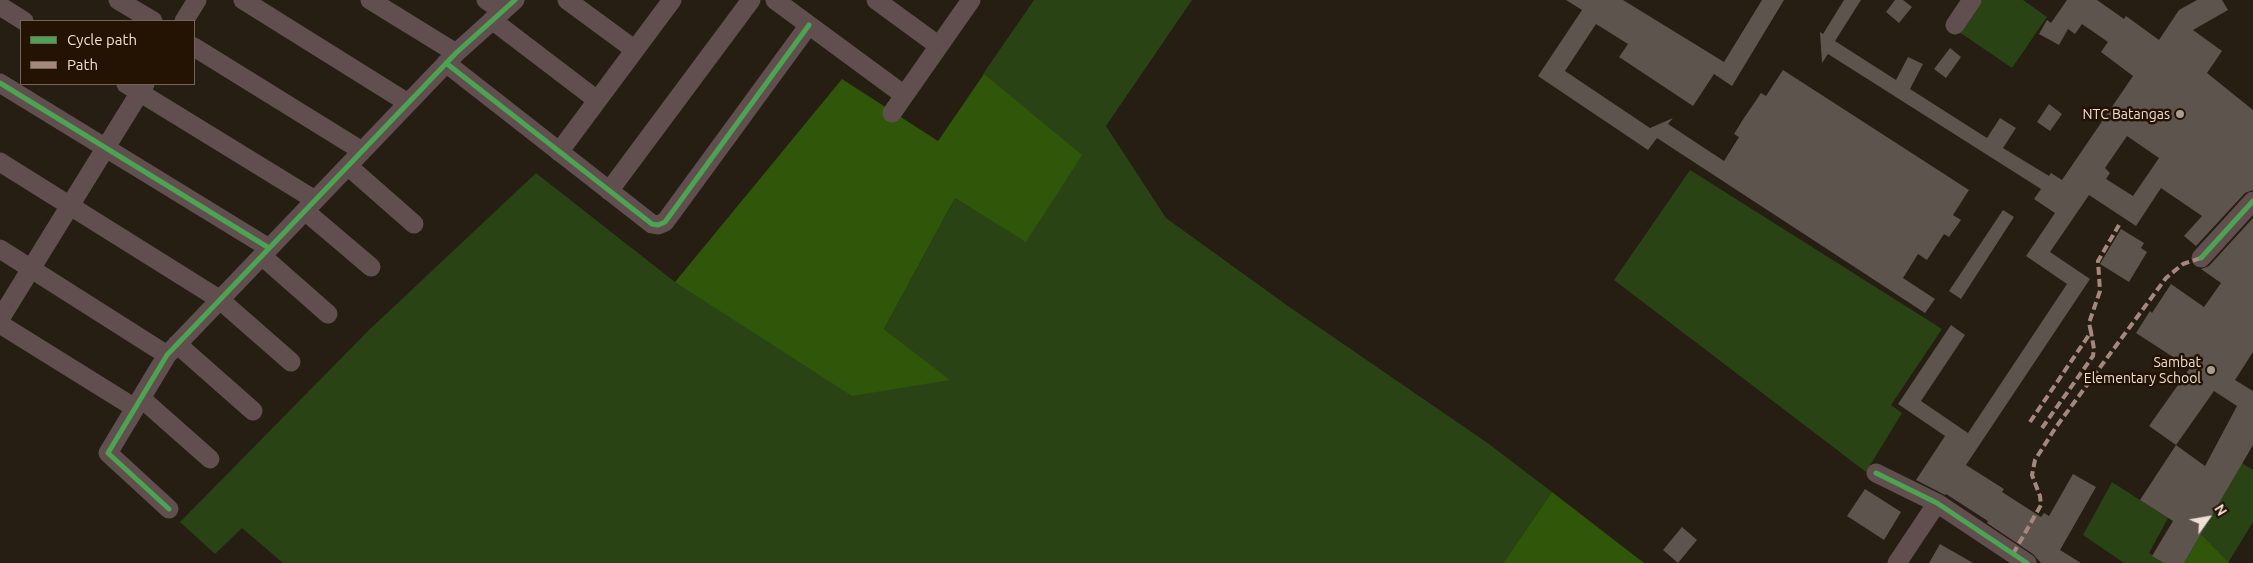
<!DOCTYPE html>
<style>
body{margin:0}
#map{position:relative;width:2253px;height:563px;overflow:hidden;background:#261d13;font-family:Ubuntu,sans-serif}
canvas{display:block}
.legend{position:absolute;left:20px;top:20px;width:175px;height:65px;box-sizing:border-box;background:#241303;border:1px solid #746557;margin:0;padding:6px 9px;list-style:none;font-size:15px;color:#ede0d6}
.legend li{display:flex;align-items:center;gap:10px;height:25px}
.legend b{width:25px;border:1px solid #746557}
.north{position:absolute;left:2183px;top:493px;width:50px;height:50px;-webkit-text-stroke:4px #241303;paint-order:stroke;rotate:58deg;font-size:14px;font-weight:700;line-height:20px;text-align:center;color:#ede0d6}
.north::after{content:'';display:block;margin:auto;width:18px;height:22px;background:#ede0d6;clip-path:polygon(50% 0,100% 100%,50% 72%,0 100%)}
</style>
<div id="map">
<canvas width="2253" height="563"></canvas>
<ul class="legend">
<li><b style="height:6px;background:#4ca352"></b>Cycle path</li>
<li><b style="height:6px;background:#a5887d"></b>Path</li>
</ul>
<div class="north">N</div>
</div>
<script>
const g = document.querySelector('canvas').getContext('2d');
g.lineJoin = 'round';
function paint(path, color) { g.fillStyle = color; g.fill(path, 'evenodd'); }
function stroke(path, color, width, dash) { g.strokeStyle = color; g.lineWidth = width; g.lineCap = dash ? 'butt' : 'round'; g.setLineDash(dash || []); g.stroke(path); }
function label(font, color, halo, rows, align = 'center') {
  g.font = font + ' Ubuntu,sans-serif'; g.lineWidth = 5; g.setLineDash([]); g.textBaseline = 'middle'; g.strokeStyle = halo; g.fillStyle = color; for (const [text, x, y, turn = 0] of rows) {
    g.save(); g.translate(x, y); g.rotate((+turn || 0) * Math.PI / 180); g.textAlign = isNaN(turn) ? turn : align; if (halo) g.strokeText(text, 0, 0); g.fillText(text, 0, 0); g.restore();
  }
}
paint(new Path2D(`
 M1034,0H1192L1106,126L1166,218L1288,306L1489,444L1552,492L1503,563H283L242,528L215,554L180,522L369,330L536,173L675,282L949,380L884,329L955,198L1026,241L983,74Z
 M1981,0H2023L2047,17L2012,68L1959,32Z
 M1690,170L1942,329L1891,405L1902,413L1866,472L1614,280Z
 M2242,463L2253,470V522L2228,563L2201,534Z
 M2112,482L2168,518L2149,553L2164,563H2124L2083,535Z`), '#294314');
paint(new Path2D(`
 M984,74L1082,155L1026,242L955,198L884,329L950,380L852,396L675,282L842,79L938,141Z
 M1552,492L1644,563H1503Z
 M2201,534L2229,563H2184Z`), '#2f5609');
paint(new Path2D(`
 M1566,0H1623L1724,62L1762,0H1784L1732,86L1714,74L1693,106L1619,57L1628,44L1596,24L1565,71L1650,128L1673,118L1668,124L1724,161L1739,137L1734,134L1742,121L1761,93L1766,96L1783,70L1969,190L1953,215L1961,220L1949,237L1944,234L1927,260L1918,254L1903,278L1935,299L1925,313L1657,138L1648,150L1538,76L1582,10Z
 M1844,0H1861L1835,41L1896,80L1908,57L1923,64L1910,89L1987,138L2000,118L2016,128L2003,148L2049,176L2051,173L2062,180L2133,76L2101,52L2108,42L2082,24L2075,34L2068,29L2059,45L2039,34L2047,20L2051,23L2067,0H2097L2124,19L2126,16L2159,40L2179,10L2197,0H2222L2228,10L2193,30L2222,51L2207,73L2253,110V190L2245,193L2196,246L2184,236L2202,216L2161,188L2136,226L2089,195L2050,252L2090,279L1966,465L2004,489L2002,492L2041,517L2044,513L2049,516L2073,474L2096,487L2060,550L2081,563H2041L2033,554L1987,523L1988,521L1946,494L1945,495L1916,480L1945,436L1898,404L1951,325L1965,335L1921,401L1968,433L2067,284L2026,256L2055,213L2034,199L2041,189L1828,54L1822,63L1820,32L1823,34ZM2127,136L2159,158L2133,196L2106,179L2110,173L2105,168Z
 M1895,0H1903L1912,7L1899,23L1886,12Z
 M1950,48L1961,57L1946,78L1934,69Z
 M2049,104L2062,114L2050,131L2037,122Z
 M2003,210L2014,217L1961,299L1949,291Z
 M2253,218V352L2235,380L2253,391V445L2184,563H2164L2152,556L2173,521L2140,500L2176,445L2205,466L2237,406L2214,391L2176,445L2149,426L2190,368L2136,333L2150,311L2152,313L2171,284L2204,307L2221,283L2201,269L2209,266Z
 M2121,229L2144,243L2141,248L2147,252L2129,282L2100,264Z
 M1865,489L1901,512L1884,540L1847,516Z
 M1682,527L1697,540L1678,563L1663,550Z
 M1940,544L1973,563H1929Z`), '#5e544e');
stroke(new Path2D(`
 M118,0L153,21
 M243,0L408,103
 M370,0L456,53
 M486,0L503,11
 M567,0L635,50
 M775,0L904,95
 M876,0L939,46
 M0,6L24,21
 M492,20L597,100
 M184,21L197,0
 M1955,25L1972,0
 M194,47L362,151
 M446,63L652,224L658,225L665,222L809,25
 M0,83L269,248
 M126,84L315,200
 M892,113L971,0
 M559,152L672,0
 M0,162L219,299L291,362
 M348,166L414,224
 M609,191L751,0
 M305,211L371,267
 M0,249L167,355
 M262,256L328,314
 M2201,258L2253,201
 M0,319L145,84
 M0,324L135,408
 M177,344L253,411
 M141,398L210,459
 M1876,473L1937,503L2027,563
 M169,509L108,453L167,355L456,53L515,0
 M1897,563L1937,503`), '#614f50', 19);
stroke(new Path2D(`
 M2030,422L2091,332L2089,323L2100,291L2098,261L2119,225
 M2042,428L2093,356L2094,349L2091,332
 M2013,554L2041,505L2040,496L2032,475L2035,460L2056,427L2166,278L2183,264L2201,258`), '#a5887d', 4, [8, 4]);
stroke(new Path2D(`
 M446,63L652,224L658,225L665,222L809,25
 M0,83L269,248
 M2201,258L2253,201
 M1876,473L1937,503L2027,563
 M169,509L108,453L167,355L456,53L515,0`), '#4ca352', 5);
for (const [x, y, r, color] of [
 [2180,114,5,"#a79c92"],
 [2211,370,5,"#a79c92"]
]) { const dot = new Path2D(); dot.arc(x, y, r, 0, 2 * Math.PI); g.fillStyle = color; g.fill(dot); stroke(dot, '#241303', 2); }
label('14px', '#ede0d6', '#241303', [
 ["NTC Batangas",2170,114],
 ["Sambat",2201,362],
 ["Elementary School",2201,378]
], 'right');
</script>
